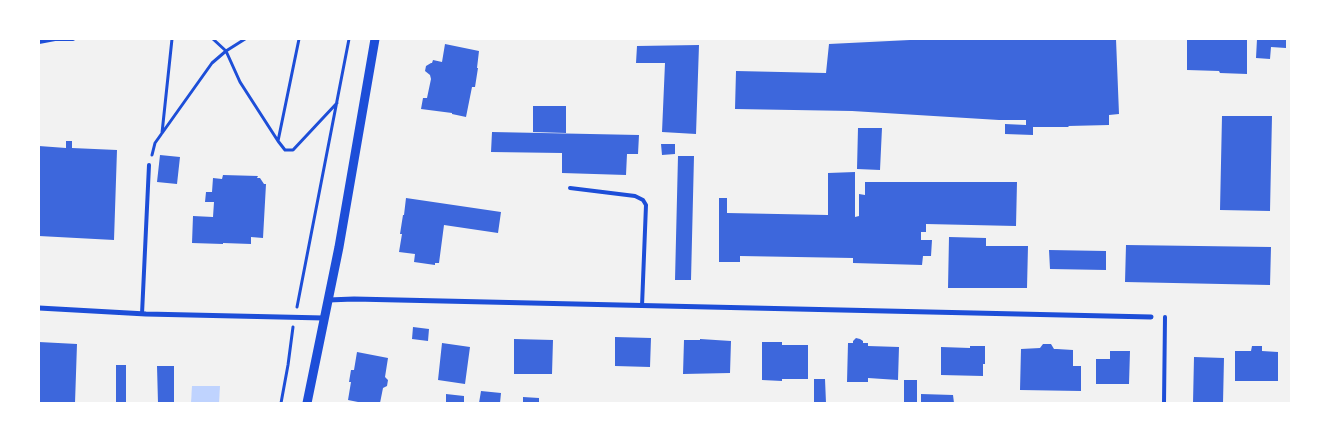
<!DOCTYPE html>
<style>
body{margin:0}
#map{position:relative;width:1330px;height:442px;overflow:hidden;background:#f2f2f2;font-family:"Playfair Display",serif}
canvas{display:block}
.frame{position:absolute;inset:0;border:40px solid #fff;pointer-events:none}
</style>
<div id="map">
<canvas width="1330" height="442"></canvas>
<div class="frame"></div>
</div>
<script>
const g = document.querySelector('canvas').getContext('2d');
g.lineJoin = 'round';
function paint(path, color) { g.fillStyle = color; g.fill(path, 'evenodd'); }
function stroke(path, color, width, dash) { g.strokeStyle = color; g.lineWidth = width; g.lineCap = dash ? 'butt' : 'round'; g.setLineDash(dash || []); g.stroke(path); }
paint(new Path2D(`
 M192,386H220L219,403H191Z`), '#bfd3fe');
paint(new Path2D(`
 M930,39H1116L1119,114L1109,115V125L1068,126L1069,127H1033V135L1005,134V124L1026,125V120H999L852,111L735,109L736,71L826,73L829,44Z
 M1187,39L1220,40V39H1247V74L1220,73L1219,71L1187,70Z
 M1257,39H1286V48L1271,47L1270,59L1256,58Z
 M445,44L479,51L477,68H478L475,87H472L466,117L452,114V113L421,109L423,98H427L431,79L430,75L425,71L426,66L431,63H432L433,60L442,62Z
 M699,45L696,134L662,132L665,63H636L637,46Z
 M533,106H566V133L533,132Z
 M1222,116H1272L1270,211L1220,210Z
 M858,128H882L880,170L857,169Z
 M492,132L639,135L638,154H627L626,175L562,173V153L491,152Z
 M66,141H72V148L117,150L114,240L39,236V146L66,148Z
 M661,144H675V154L662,155Z
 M160,155L180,157L177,184L157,182Z
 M678,156H694L691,280H675Z
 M855,172V217L859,216V194L865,195V182H1017L1016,226L926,224V232H921V240H932L931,256H923L922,265L853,263V258L740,256V262H719V198H727V213L828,215V173Z
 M223,175L258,176L257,178H260L264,184H266L263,238L251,237V244L223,243V244L192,243L193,216L213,217L214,202H205L206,192H212L213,178L222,179Z
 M406,198L501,212L498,233L444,225L439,263H435V265L414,262L415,254L399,252L402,234H400L403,215H404Z
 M949,237L986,238V246H1028L1027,288H948Z
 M1126,245L1271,247L1270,285L1125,282Z
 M1049,250L1106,251V270L1050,269Z
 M413,327L429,329L428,341L412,339Z
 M615,337L651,338L650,367L615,366Z
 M856,338L860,339L863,341V343H868V346L899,347L898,380L868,378V382H847L848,343H853V341Z
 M514,339L553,340L552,374H514Z
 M700,339L731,341L730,373L683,374L684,340H700Z
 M39,342L77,344L75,403H39Z
 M762,342H782V345H808V379H782V381L762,380Z
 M442,343L470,347L465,384L438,380Z
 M1043,344H1051L1054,349H1057L1073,350V366H1081V391L1020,390L1021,349L1040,348Z
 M970,346H985V364H983V376L941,375V347L970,348Z
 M1252,346H1262V351L1278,352V381H1235V351H1251Z
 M1110,351H1130L1129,384H1096V359H1110Z
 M357,352L388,358L385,377L388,380L387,386L383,388L380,403H363L348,400L351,382H349L351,370H354Z
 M1194,357L1224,358L1223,403H1193Z
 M116,365H126V403H116Z
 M157,366H174V403H158Z
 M814,379H825L826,403H814Z
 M904,380H917V403H904Z
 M481,391L501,393L500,403H479Z
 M446,394L464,396V403H446Z
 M921,394L953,395L954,403H921Z
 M523,397L539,398V403H523Z`), '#3d67dc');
stroke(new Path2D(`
 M213,39L226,51L240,82L278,141L299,39
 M162,133L172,39
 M278,141L285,150H293L337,103
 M152,155L155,143L212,63L226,51L245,39
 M297,307L349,39
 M281,403L288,365L293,327`), '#1d4ed8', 3);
stroke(new Path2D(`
 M39,42L55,39H73
 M570,188L635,196L643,200L646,205L642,306
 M142,314L149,165
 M1164,403L1165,317`), '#1d4ed8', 4);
stroke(new Path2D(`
 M328,300L354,299L1151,317
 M39,308L146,314L324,318`), '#1d4ed8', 5);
stroke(new Path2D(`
 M307,403L339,247L375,39`), '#1d4ed8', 9);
</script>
